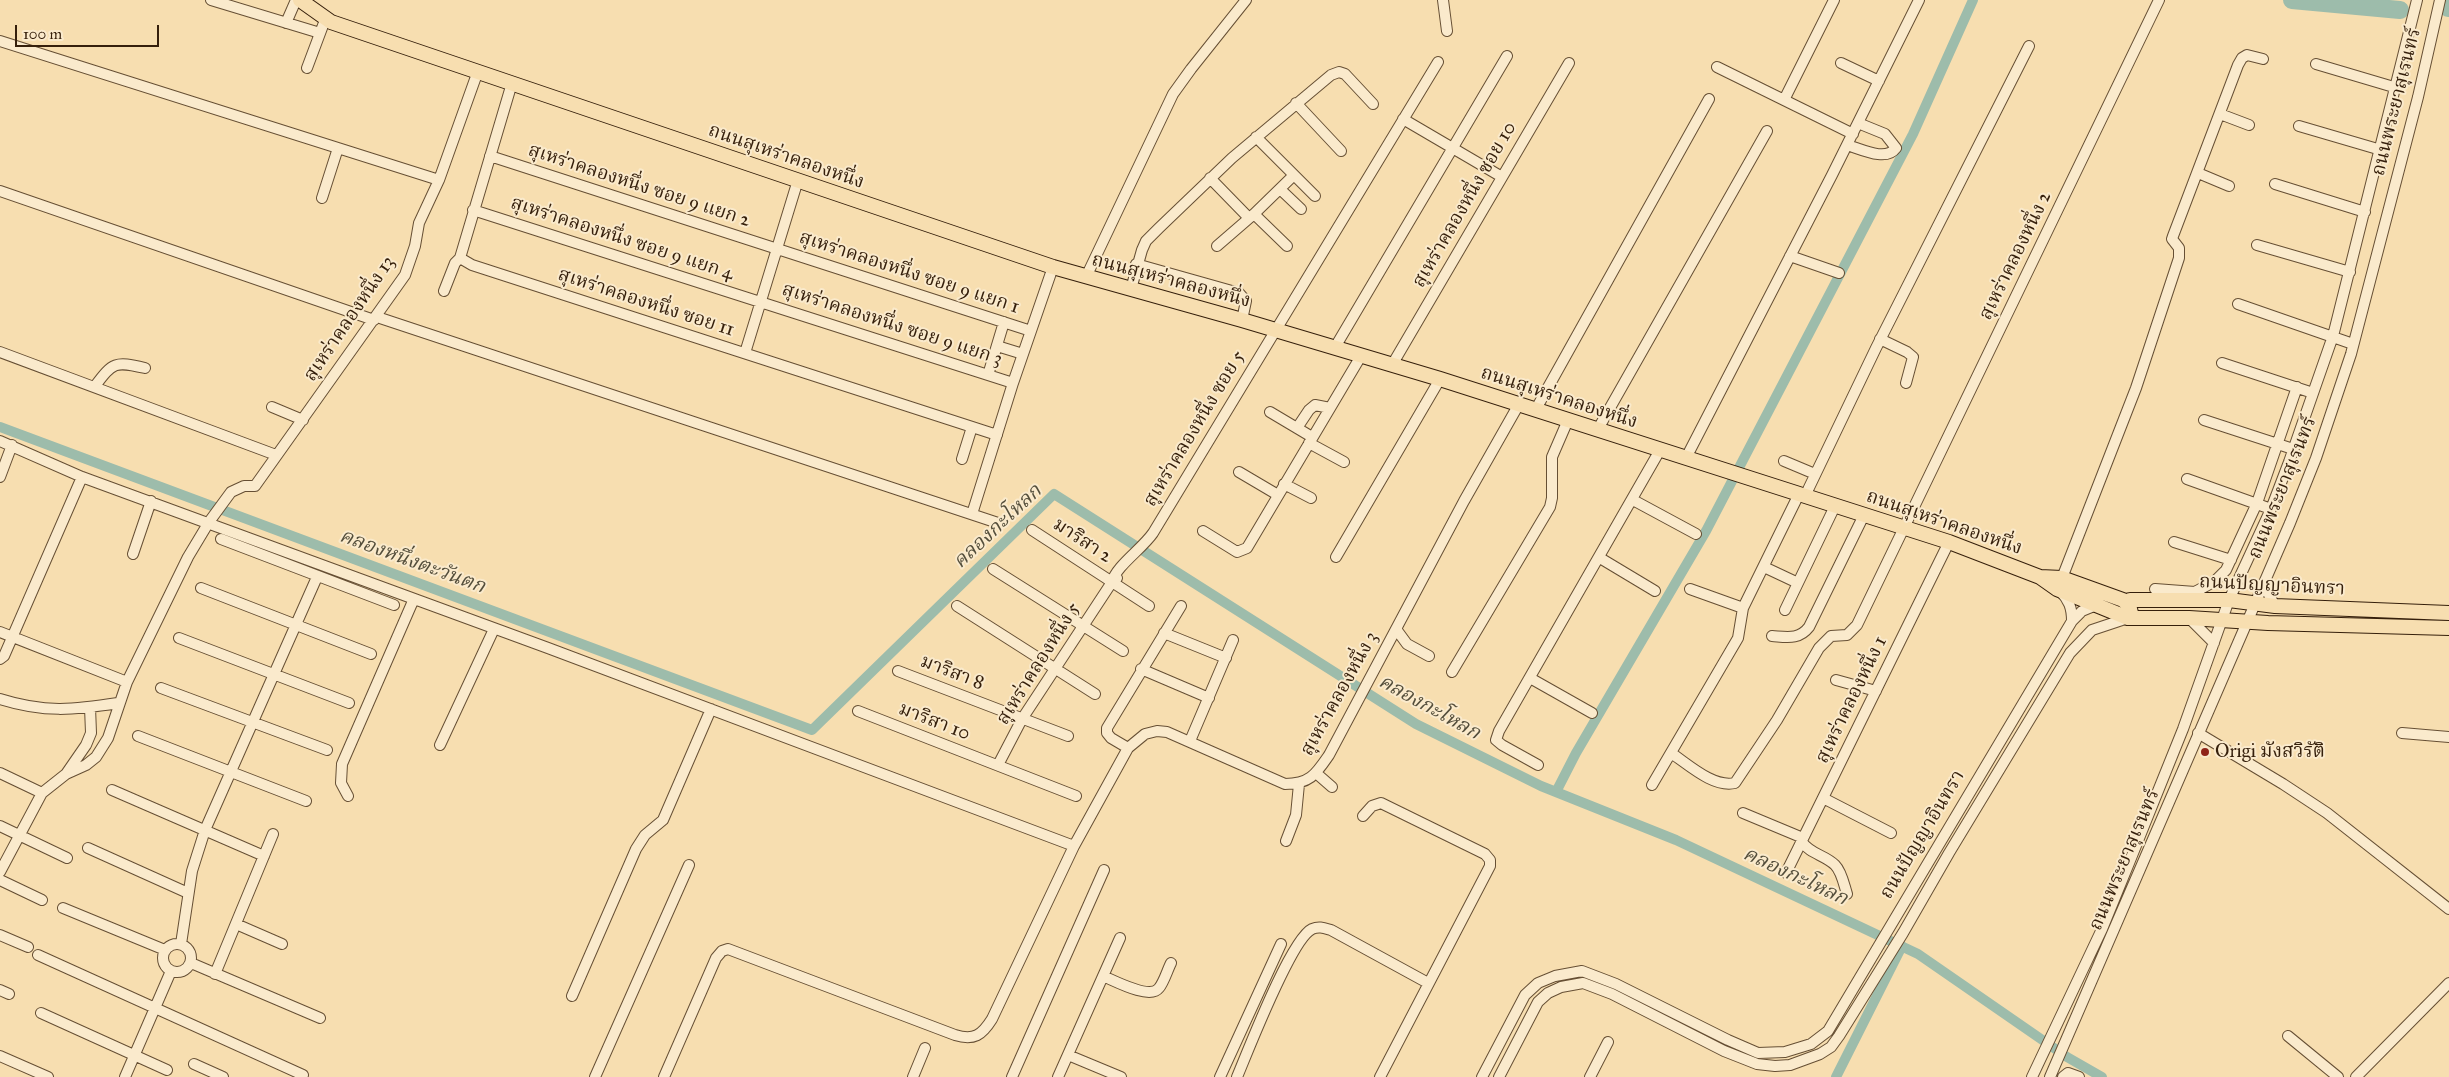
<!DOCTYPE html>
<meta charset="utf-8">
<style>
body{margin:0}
#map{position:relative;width:2449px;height:1077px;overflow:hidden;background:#f7deb0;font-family:"IM FELL Great Primer",serif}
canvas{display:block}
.scale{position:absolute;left:15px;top:25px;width:144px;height:22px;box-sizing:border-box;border:2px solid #351f0b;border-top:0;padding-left:6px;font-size:15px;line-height:18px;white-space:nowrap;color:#351f0b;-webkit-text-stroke:4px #faeacc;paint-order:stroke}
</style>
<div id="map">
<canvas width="2449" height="1077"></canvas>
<div class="scale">100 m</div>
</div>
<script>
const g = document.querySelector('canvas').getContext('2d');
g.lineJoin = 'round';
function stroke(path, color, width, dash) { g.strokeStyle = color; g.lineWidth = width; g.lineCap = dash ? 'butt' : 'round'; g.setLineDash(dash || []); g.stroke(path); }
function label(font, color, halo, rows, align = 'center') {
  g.font = font + ' "IM FELL Great Primer","Noto Serif Thai",serif'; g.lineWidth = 4; g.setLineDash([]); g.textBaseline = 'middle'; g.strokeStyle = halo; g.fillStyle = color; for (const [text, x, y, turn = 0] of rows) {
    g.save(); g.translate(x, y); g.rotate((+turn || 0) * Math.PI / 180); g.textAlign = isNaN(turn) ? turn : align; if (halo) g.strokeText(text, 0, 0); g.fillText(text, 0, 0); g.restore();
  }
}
stroke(new Path2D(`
 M0,427L812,730L1054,494L1416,724L1541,786L1676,840L1918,954L2067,1057L2102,1077
 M1556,792L1576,753L1706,531L1913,134L1973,0
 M1836,1077L1902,946`), '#9dbcab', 10);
stroke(new Path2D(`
 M2292,0L2400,10
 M2448,8H2449`), '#9dbcab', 18);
const minor = new Path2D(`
 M211,0L320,33
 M1443,0L1447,31
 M286,23L296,0
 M0,41L439,180
 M1841,63L1879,81
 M2316,64L2397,88
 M1717,67L1853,134
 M307,68L325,20
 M1784,100L1834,0
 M1296,103L1341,151
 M2220,114L2249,125
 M1403,119L1502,177
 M2299,126L2381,150
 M1256,137L1315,196
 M1847,145C1861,149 1886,162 1896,148L1885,134L1858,123
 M490,156L1031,331
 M2198,173L2229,186
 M1210,178L1249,218
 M2275,184L2365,212
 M1280,189L1301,209
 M0,191L374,320
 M322,198L338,148
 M473,210L1013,383
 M1254,214L1287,246
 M2257,245L2350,272
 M1217,246L1254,214L1294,175
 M1790,256L1839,273
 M460,258L472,265L997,435
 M460,258L512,83
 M1136,264L1239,293L1246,301L1242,320
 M1086,277L1173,94L1191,69L1246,0
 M1131,289L1142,250L1146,241L1159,228L1232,158L1331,75L1339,72L1345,74L1373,104
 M444,291L455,263L460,258
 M2238,304L2353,344
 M377,317L998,523
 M1880,339L1907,352L1913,357L1906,383
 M997,346L1023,354
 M1334,349L1507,56
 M0,352L276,455
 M745,353L798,180
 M2222,363L2313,393
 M1392,365L1569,63
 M988,375L1004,322
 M95,386C113,362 115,361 145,368
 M272,407L303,420
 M1536,409L1709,99
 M1270,412L1312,437
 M2204,420L2293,449
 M1297,428L1309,410L1315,405L1330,408
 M1598,429L1767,131
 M0,441L82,477L548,648L1074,846
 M1309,443L1344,462
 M1686,458L1832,175L1919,0
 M962,459L972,427
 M1784,461L1815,474
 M1239,472L1278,495
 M0,477L12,445
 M2187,479L2271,509
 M1284,484L1311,498
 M1805,496L1876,348L2029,46
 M1633,500L1696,534
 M972,514L1013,383L1053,267
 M1032,530L1149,606
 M1203,531L1237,552L1247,548L1361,356
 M221,539L394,605
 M2174,542L2231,560
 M133,554L151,501
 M1336,557L1440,379
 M1600,558L1655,591
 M1764,567L1798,583
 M993,569L1123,651
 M2062,578L2136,388L2179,258V248L2172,239L2173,236L2238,65L2242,58L2247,55L2263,59
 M2266,579L2268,593L2275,606
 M1112,582C1116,566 1142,549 1153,533L1438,62
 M201,588L371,654
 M1690,589L1743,608
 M2155,589L2195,592L2215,581L2226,570L2257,503L2297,387
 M2060,591C2069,600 2072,608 2072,621
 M957,606L1095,694
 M1785,610L1835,506
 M2189,618L2214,643
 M1396,629L1407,644L1429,656
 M0,632L127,682
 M1164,633L1226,658
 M1772,636C1787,637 1799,640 1809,627L1864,515
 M179,638L349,703
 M0,659L4,656L82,477
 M1141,669L1209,698
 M898,671L1068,736
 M1452,672L1550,507L1552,498V457L1568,420
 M1530,678L1592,713
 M1836,680L1876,691
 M161,688L327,750
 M0,699C44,713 74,710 118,703
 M858,711L1076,796
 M2198,733L2283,784L2327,813L2449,909
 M2402,733L2449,737
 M138,736L306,801
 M1190,741L1233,640
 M440,745L494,629
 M1128,748L1111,738L1107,733V728L1181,606
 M1671,753C1688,764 1713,788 1735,783L1777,720L1819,648L1831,636L1847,635L1857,625L2159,0
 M998,765L1022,719L1112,582L1117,578
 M1538,765L1502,745L1496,740L1499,731L1660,450
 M0,773L42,793
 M1316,773L1332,787
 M66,774L86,765L96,757L108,738L127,682L188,557L209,522L231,492L244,486H255L405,275L415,246L419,223L439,180L478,71
 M1652,785L1738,638L1743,608L1799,494
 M112,790L264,856
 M348,796L341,783L342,764L413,601
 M1823,798L1891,833
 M1743,813L1803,838
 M1363,816L1372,806L1381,803L1485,854L1490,860V866L1380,1077
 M0,826L67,858
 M1286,841L1296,815L1299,784
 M1802,842C1810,854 1825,855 1835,865C1842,872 1844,885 1847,894
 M88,848L188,893
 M0,872L42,793L66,774L86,745L91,733L90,707
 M1786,873L1949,542
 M0,880L42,900
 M63,908L165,950
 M236,924L282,944
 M0,935L28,947
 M163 958a14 14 0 1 1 28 0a14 14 0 1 1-28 0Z
 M181,944L192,871L205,830L317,577
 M38,955L303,1075
 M191,963L320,1018
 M215,974L273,834
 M1103,976C1115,981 1150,1000 1159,988C1164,982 1167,971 1171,963
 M0,990L9,994
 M572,996L636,849L645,835L663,820L711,709
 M41,1013L167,1070
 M2288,1036L2338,1077
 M1068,1055L1121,1077
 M0,1056L48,1077
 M194,1064L223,1077
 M125,1077L171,971
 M595,1077L689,865
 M664,1077L716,958L722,951L728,949L955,1035C974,1041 982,1035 992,1019L1074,846L1128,748L1145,734L1157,731L1167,732L1285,784C1310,784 1316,774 1329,755L1464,501L1519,404
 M913,1077L925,1048
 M1012,1077L1104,870
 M1058,1077L1120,938
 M1220,1077L1281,944
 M1237,1077C1248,1051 1291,939 1312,929C1319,926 1324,928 1331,930L1428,983
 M1482,1077L1525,995L1538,983L1555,976L1582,971L1616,984L1728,1040L1758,1053L1785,1052L1811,1044L1828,1031L2072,621L2082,611L2099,604
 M1499,1077L1538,1002L1548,993L1561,987L1583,983L1612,994L1724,1051L1757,1064L1775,1066L1790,1065L1820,1054L1831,1047L1839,1036L1903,933L1949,853L2070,653L2092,630L2128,618
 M1590,1077L1608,1042
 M2032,1077L2102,929L2129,863L2183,729L2229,600L2271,509L2289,462L2333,336L2417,0
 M2050,1077L2290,523L2316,458L2351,354L2418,97L2440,0
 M2063,1077L2068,1073L2079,1077
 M2356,1077L2449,983`);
const major = new Path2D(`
 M300,0L331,22L1053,267L1242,320L1440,379L1949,542L2040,577L2062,578L2123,600L2129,605L2131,613L2128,618
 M2040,577L2057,589L2128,618H2189L2268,623L2449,628
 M2130,600H2229L2275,606L2449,613`);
stroke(minor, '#664f34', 12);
stroke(major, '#351f0b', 16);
stroke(minor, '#faeacc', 10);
stroke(major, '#f7deb0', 14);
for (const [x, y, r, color] of [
 [2205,752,5,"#8f2418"]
]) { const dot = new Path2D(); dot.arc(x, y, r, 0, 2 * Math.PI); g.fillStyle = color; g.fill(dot); stroke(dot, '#faeacc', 2); }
label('19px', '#351f0b', '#faeacc', [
 ["ถนนพระยาสุเรนทร์",2397,102,-76],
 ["ถนนสุเหร่าคลองหนึ่ง",786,157,19],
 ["สุเหร่าคลองหนึ่ง ซอย 9 แยก 2",639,186,18],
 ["สุเหร่าคลองหนึ่ง ซอย 10",1465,205,-60],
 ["สุเหร่าคลองหนึ่ง ซอย 9 แยก 4",622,239,18],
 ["สุเหร่าคลองหนึ่ง 2",2016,256,-64],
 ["สุเหร่าคลองหนึ่ง ซอย 9 แยก 1",909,273,18],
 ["ถนนสุเหร่าคลองหนึ่ง",1171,281,15],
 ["สุเหร่าคลองหนึ่ง ซอย 11",646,303,18],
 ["สุเหร่าคลองหนึ่ง 13",350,319,-56],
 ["สุเหร่าคลองหนึ่ง ซอย 9 แยก 3",892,325,18],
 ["ถนนสุเหร่าคลองหนึ่ง",1559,398,18],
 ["สุเหร่าคลองหนึ่ง ซอย 5",1195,429,-59],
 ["ถนนพระยาสุเรนทร์",2283,488,-68],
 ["ถนนสุเหร่าคลองหนึ่ง",1944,523,19],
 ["มาริสา 2",1082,541,33],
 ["ถนนปัญญาอินทรา",2272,586,3],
 ["สุเหร่าคลองหนึ่ง 5",1039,664,-58],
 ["มาริสา 8",952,673,21],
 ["สุเหร่าคลองหนึ่ง 3",1340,694,-61],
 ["สุเหร่าคลองหนึ่ง 1",1852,700,-64],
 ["มาริสา 10",934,722,21],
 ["ถนนปัญญาอินทรา",1923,835,-59],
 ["ถนนพระยาสุเรนทร์",2125,860,-67]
]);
label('19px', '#351f0b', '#faeacc', [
 ["Origi มังสวิรัติ",2215,752]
], 'left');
label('italic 20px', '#544e3b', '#faeacc', [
 ["คลองกะโหลก",998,527,-43],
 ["คลองหนึ่งตะวันตก",412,562,20],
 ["คลองกะโหลก",1429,708,29],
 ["คลองกะโหลก",1795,877,25]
]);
</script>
